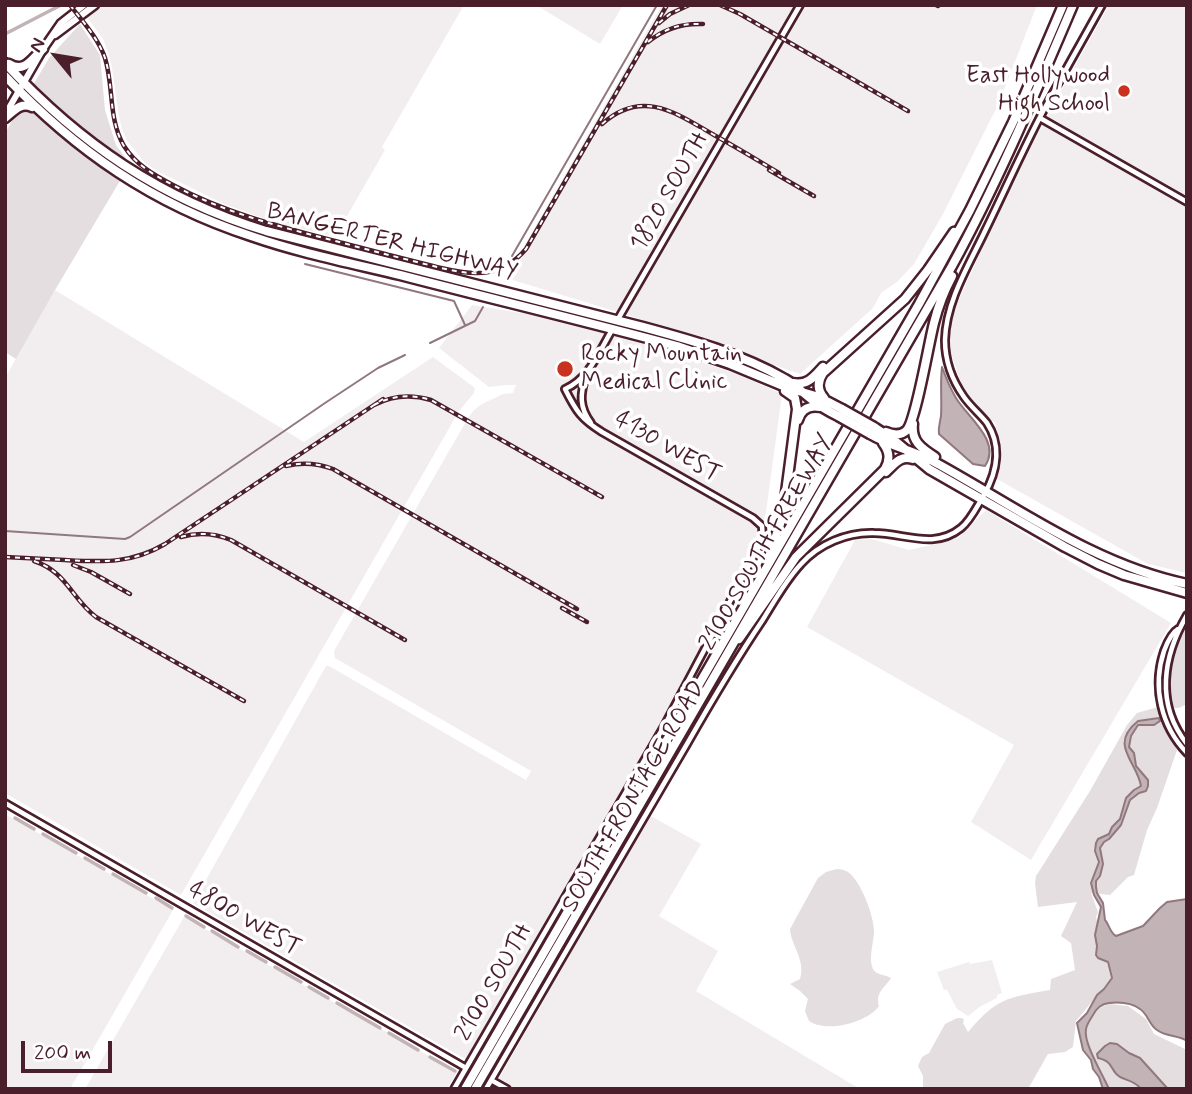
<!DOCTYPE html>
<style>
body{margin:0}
#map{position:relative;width:1192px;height:1094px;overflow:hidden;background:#fff;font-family:Mynerve,sans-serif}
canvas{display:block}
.frame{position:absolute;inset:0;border:7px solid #4a1f2b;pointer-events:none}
.north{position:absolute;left:21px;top:21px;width:70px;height:70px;-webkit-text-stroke:5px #fff;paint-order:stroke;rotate:300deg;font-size:19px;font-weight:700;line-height:28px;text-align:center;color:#4a1f2b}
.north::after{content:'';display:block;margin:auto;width:24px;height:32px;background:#4a1f2b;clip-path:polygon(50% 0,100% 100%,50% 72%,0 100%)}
.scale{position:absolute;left:21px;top:1041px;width:91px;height:32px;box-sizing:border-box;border:4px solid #4a1f2b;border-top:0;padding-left:9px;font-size:21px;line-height:24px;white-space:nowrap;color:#4a1f2b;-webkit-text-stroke:5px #fff;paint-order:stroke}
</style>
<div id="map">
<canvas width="1192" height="1094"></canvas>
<div class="frame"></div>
<div class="north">N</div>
<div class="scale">200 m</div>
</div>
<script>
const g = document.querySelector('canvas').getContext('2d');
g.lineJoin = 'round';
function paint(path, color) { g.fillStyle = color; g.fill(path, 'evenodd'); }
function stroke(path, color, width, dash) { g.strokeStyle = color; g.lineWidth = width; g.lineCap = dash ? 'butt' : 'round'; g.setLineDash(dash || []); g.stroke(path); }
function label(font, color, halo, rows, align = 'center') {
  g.font = font + ' Mynerve,sans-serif'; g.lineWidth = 7; g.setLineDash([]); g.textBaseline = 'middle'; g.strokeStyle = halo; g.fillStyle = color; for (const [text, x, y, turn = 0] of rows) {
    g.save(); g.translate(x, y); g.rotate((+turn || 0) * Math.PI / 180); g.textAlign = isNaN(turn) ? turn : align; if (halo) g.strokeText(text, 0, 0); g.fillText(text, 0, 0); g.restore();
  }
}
paint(new Path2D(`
 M78,5H464L382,147L385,150L335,237L274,222L224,204L157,171L145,163L127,141L122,129L119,117L112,68L108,52L103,39Z
 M536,5H623L600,44Z
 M662,5H1037L999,103L943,214L914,264L898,281L881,293L873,308L800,374L631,316L506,278Z
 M1109,5H1187V573L1148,564L997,479L1001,448L995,423L972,402L961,383L951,353L950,327L957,304L1001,206L1030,147Z
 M55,290L304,442L433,357L475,388L474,393L459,411L181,895L5,793V378Z
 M472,305L552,318L641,342L743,376L782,394L765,519L761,540L671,710L534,941L467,1060L193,903L326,666H329L526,780L531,771L335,658L334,651L468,418L474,410L482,404L503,394L513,393L516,385H506L489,387L439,348Z
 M986,510L1171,623L1031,860L971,822L1014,745L807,627L855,540L872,539L909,550L937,544L959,537Z
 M5,814L173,910L70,1089H5Z
 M649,815L701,844L659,916L718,951L696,991L860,1089H493Z
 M184,917L457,1072L447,1089H85Z
 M992,960L1002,993L997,995V998L981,1006L968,1016L957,1009L947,990H944L937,972L969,962L970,964Z`), '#f2eeef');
paint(new Path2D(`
 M80,24L100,55L105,110L116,145L130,164L55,290L16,359L5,352V133L49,58Z
 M1187,624V704L1179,708H1172C1164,681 1172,648 1187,624Z
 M1158,707L1164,725L1177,750L1157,808L1147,830L1134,875L1128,877L1110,895L1091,893L1098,912L1096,917L1111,979L1076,1021L1073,1047L1065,1052L1048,1054L1028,1089H923V1076L918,1066L922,1057L929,1053L945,1024L957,1018H962L964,1020L963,1023L968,1032C996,999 1007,997 1050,990L1051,979L1075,970L1071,943L1061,936L1077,902L1038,907L1035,883L1036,876L1090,791L1127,725L1137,713Z
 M837,869C840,869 845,870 848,872C861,881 874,916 874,931C874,942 868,958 873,969C877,976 885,974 891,978C885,988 875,992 879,1006C867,1023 826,1033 809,1021L805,1011L808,999L800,991L790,984L800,979C806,960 791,946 790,929L818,878L826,872Z
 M1110,1004L1128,1006L1146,1019L1154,1034L1187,1050V1089H1110C1104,1076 1085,1044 1086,1032C1087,1026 1090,1021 1093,1017C1099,1008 1100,1007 1110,1004Z`), '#e5dee0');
const water = new Path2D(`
 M942,367C946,378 950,388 956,398C967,417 1002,441 985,466L973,464L939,434C938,427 940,423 941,416C942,400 940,383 942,367Z
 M1159,718L1160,721L1154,725H1138L1131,736L1129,747L1134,753L1136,766L1148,780V786L1146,791L1139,793L1130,800L1121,825L1109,839L1104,842L1100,848L1103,864L1100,876L1096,881V887L1097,893L1103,903L1105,920C1109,924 1110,933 1116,936L1143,926L1160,908L1167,902L1187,899V1041C1179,1035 1166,1037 1157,1030C1149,1025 1148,1014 1140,1009C1132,1003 1119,1002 1109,1003C1101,1004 1097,1008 1093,1015C1090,1020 1087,1024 1086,1029C1083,1043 1103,1075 1109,1089H1103L1099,1077L1093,1069L1091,1060L1083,1050L1077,1023L1087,1013L1097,995L1104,989L1112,978L1108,962L1098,958L1096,955L1097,946L1095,935L1101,907L1094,895L1091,883L1099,862L1095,851L1096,843L1098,839L1109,834L1112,827L1120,819L1126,798L1134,790L1141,786C1137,761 1108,745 1138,721Z
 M1110,1043L1117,1044L1129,1053L1140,1058L1168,1089H1141C1135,1081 1128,1081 1120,1077C1109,1070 1115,1062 1098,1058L1097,1054L1105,1046Z`);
paint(water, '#c1b3b6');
stroke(water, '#91787e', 2);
stroke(new Path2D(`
 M512,256L657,5
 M305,264L454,301L465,325
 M430,343L475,321L483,307
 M5,531L125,539L130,537L325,403L378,368L405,355`), '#91787e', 2);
stroke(new Path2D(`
 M5,34L61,5
 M15,818L34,829
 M43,834L76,853
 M85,858L104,869
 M113,874L146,893
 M156,898L172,908
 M186,916L204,927
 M212,931L238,947
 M247,951L266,962
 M275,967L301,982
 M309,987L328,998
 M337,1003L380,1028
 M389,1033L418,1050
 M430,1057L455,1071`), '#c1b3b6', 3.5);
const minor = new Path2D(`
 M1040,118L1187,202
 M618,319L800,5
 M586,376C580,394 579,407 591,423
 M1187,615C1163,656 1155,704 1187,744
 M1178,629C1171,633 1167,643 1164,651C1152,687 1161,726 1187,753
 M5,803L466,1068
 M491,1080L507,1089
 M454,1089L663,728L763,539L762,526L753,518L602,432C581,419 576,411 565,389C589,379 599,352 612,330
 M486,1089C553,974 619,859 687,744C711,702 735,661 762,621C774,602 785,581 801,564C819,544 847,532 874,533C904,533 934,550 961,528C971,520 977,506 984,495C997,472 1002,446 987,423C980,414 971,407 964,397C952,380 945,361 945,340C946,301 969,265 985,231C1003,194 1020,156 1039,119C1059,81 1081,43 1102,5`);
const major = new Path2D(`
 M55,35L95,5
 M5,115L43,49L61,23L84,5`);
const highway = new Path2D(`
 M5,63C80,144 161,199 266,231L643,327C691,340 742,354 785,379C796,385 805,395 815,402C822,408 830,412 838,416
 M9,64C25,74 32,58 43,49
 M5,76C76,151 153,204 251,236C300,253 350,263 400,275C492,299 585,321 677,346L730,364L788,388L819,397L842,409
 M5,118C14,111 20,102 32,107
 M793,383C807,386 814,377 823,367
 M824,398C817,390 817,382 823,373L905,299L928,270L954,232
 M798,420C801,409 810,405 820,407
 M913,424C911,441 921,448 935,457
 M874,427L894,440L929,469L1065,547L1098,564L1124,575L1187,593
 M886,432C893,435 901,436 907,430C916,420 929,342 934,323C938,307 944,291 952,276
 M870,434C892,447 916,451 938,464C1018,508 1095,565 1187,584
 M886,472C895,463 901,455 913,459
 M769,557L783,515L797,409L795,398L785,391
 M739,639L796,557L885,469C890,460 890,452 883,443
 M465,1089L919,304L970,210L1013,122L1063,5
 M475,1089L952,266C998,182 1035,94 1073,5`);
stroke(minor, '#4a1f2b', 10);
stroke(major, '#4a1f2b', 11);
stroke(highway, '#4a1f2b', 13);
stroke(minor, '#fff', 4.5);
stroke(major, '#fff', 6);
stroke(highway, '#fff', 8);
const rail = new Path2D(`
 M70,5C83,22 98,38 105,58C114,87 108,119 124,146C136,165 154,175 173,185C227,214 285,228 343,243C376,252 409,260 441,268C475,276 501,278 526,249L667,5
 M720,5L740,14L908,111
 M936,5L938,6
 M659,23L670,14L689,5
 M648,42C665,28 682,23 703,24
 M602,124C642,88 676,113 714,135C736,147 757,160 779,173
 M769,170L814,196
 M374,405C393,395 411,394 431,400L602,497
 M286,466C302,462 317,463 333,469L577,609
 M181,537C198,532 214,533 231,540L405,640
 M5,557C25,558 45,559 65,560C103,562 131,564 165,544L383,399
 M34,561C67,572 71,598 96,617L244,701
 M73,565L91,572L130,594
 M562,608L587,622`);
stroke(rail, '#4a1f2b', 4.5);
stroke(rail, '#fff', 2, [5]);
const highwayBridge = new Path2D(`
 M842,409L874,427
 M838,416L870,434`);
stroke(highwayBridge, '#4a1f2b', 13, []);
stroke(highwayBridge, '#fff', 8);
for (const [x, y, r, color] of [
 [1124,91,7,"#c8321e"],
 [565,369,9,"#c8321e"]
]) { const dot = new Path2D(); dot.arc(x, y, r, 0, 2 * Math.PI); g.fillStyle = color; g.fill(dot); stroke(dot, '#fff', 2.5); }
label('24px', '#4a1f2b', '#fff', [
 ["East Hollywood",1110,77],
 ["High School",1110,105],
 ["Rocky Mountain",581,355,"left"],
 ["Medical Clinic",581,383,"left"]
], 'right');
label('24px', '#4a1f2b', '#fff', [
 ["1820 SOUTH",671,192,-60],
 ["BANGERTER HIGHWAY",392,243,14],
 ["4130 WEST",667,448,30],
 ["2100 SOUTH FREEWAY",768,543,-60],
 ["SOUTH FRONTAGE ROAD",635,797,-60],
 ["4800 WEST",244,920,30],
 ["2100 SOUTH",495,983,-60]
]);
</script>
